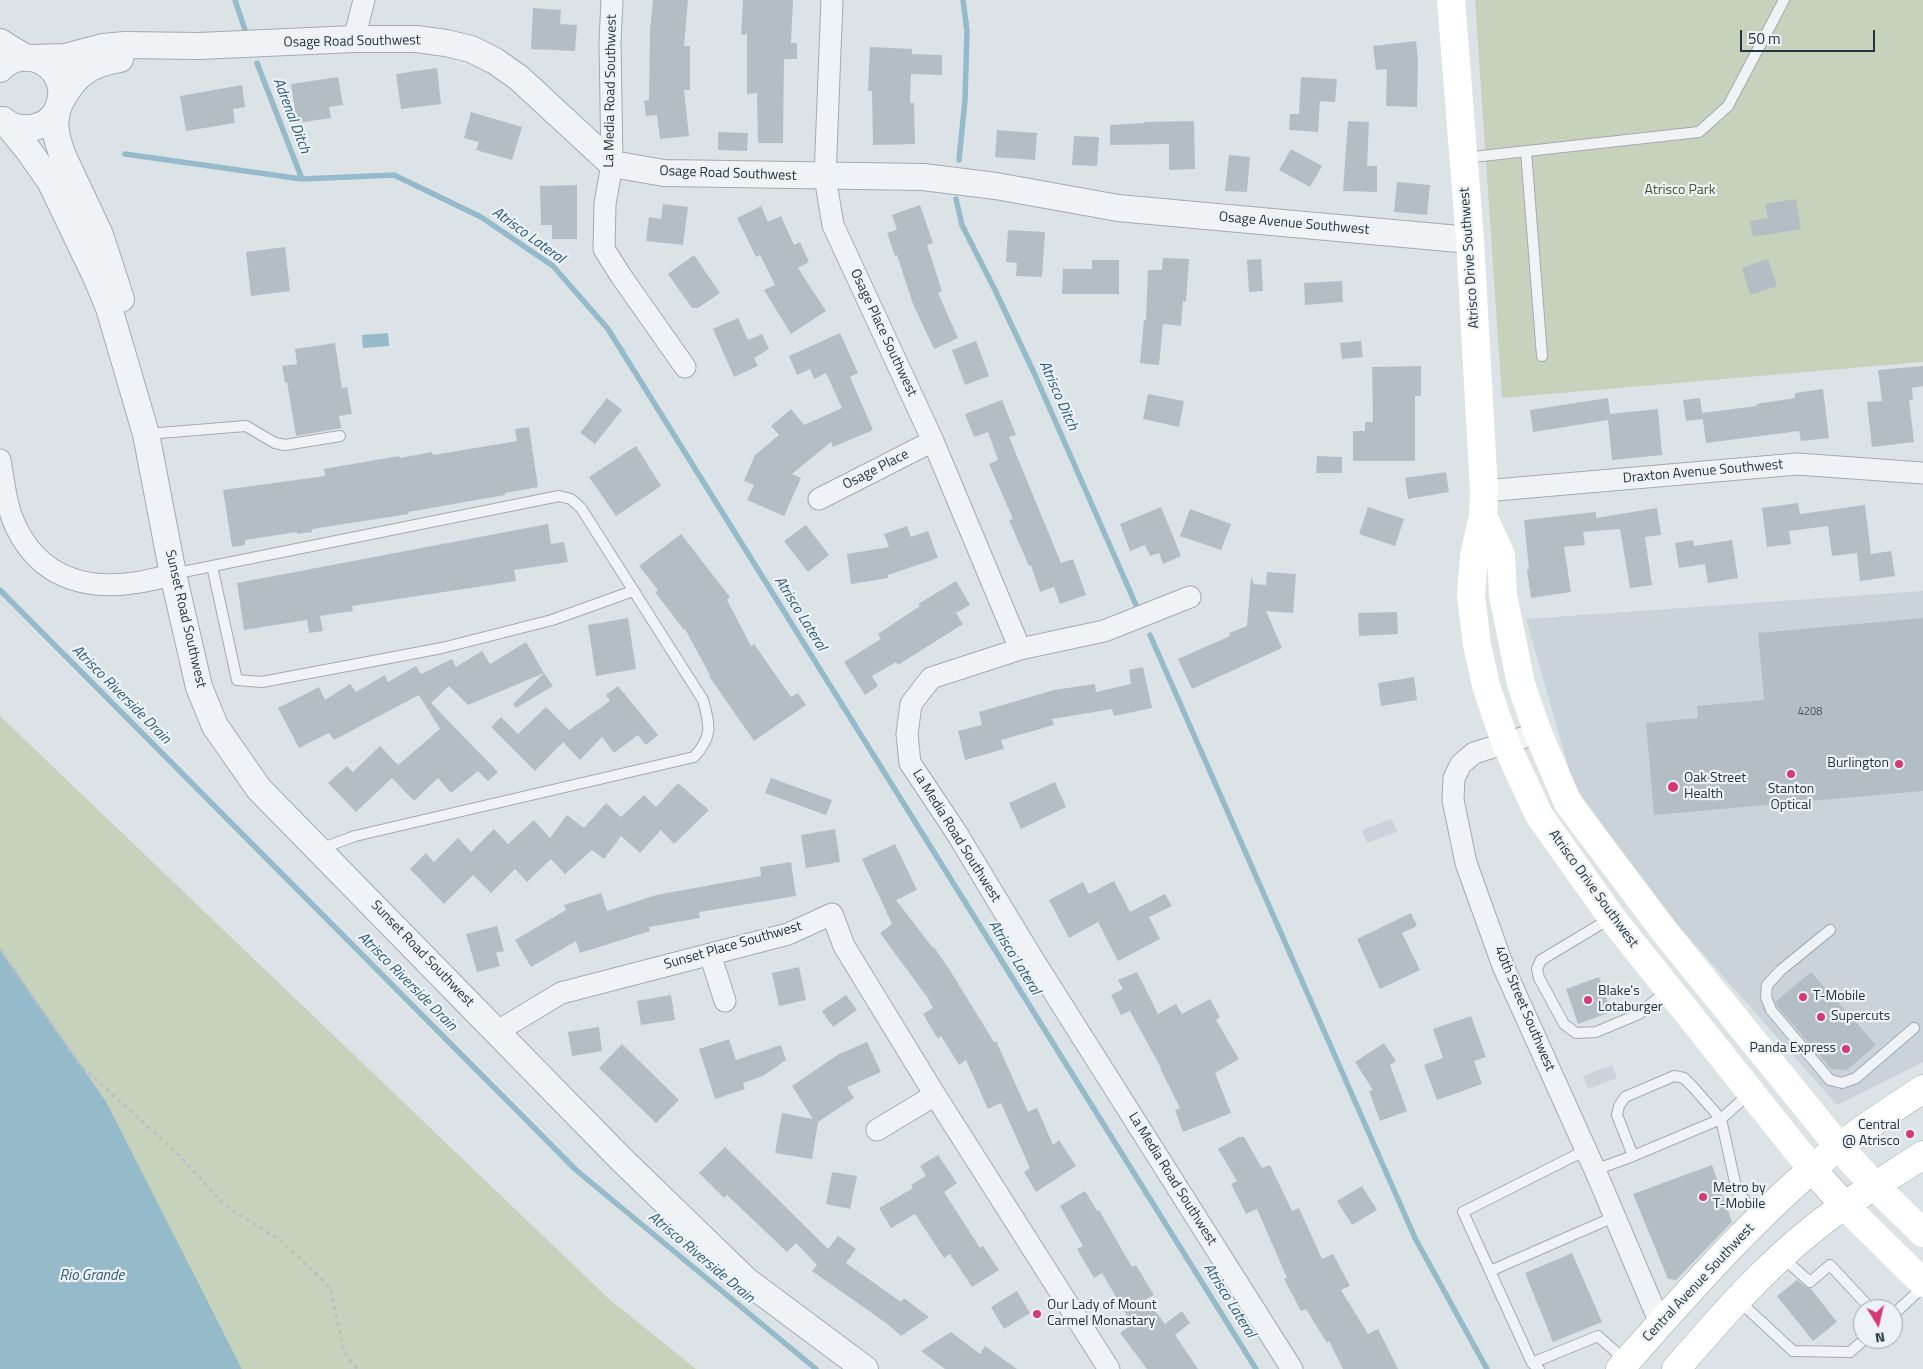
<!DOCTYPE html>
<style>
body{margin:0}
#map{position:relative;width:1923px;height:1369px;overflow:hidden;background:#dce3e7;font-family:"Titillium Web",sans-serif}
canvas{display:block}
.north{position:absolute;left:1853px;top:1299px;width:50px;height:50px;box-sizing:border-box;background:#ecf2f5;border:1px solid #9ca6ac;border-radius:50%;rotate:171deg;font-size:14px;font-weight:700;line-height:20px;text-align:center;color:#25343e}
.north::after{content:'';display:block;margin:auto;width:18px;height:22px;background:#d43a74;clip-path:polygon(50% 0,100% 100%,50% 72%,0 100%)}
.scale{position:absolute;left:1740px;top:30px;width:135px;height:22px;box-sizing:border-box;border:2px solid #25343e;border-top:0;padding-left:6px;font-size:15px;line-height:18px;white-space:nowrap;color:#25343e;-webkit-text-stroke:4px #ecf2f5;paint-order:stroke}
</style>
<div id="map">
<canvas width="1923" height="1369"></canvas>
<div class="north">N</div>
<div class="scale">50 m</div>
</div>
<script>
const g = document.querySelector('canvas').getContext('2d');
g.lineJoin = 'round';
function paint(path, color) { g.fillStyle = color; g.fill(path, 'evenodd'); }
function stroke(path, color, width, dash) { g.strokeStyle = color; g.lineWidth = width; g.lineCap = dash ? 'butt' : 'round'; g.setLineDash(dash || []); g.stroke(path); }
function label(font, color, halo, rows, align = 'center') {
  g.font = font + ' "Titillium Web",sans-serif'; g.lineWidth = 4.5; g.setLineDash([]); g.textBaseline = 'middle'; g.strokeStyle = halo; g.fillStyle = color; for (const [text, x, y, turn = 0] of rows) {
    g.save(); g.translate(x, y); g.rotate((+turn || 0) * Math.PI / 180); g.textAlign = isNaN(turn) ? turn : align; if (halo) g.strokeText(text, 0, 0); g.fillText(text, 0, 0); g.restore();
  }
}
paint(new Path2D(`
 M1923,591V1062L1837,1105L1651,895L1573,783L1526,619Z
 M1392,819L1397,832L1367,843L1362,830Z
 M1612,1065L1617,1078L1588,1089L1583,1076Z`), '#cad3d9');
paint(new Path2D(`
 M1475,0H1923V362L1502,398Z
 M0,716L608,1298L696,1369H242L107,1103L0,949Z`), '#c7d2bd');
paint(new Path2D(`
 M388,333L389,346L363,348L362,335Z
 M0,949L107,1103L242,1369H0Z`), '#95bac9');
stroke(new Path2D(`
 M235,0L245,30
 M257,63L302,179
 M125,154L302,179L394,175L481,217L553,266L608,329L1256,1369
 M959,160L965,100L967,31L963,0
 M956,199L962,225L995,290L1035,375L1136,605
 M0,590L576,1170L816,1369
 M1150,635L1415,1238L1487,1369`), '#95bac9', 5.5);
paint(new Path2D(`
 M653,0H688L684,46H690V90H684L689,136L660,139L657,115L646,116L644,101L649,100L650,30Z
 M743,0H793L791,43H797V59H784L783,143H758L757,93L747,94V34L741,35Z
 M533,8L561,10L560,24L577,25L575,51L531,49Z
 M1416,41L1418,60L1417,107L1386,106L1387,69L1376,70L1373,46Z
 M870,47L912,49V54L942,55V75L911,74L910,103H914L915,144L873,145L872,91H868Z
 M437,68L441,104L401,109L396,74Z
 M338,77L343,105L329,107L331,118L297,123L291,84Z
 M1301,77L1337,79L1335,102L1320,101L1318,132L1289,130L1290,114H1299Z
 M242,85L245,107L233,109L235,123L186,131L180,96Z
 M471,112L522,127L512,160L476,150L479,142L464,138Z
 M1194,121L1195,169L1169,170V144L1110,145V125L1144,123V122Z
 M1348,121L1369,122L1367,166H1377V192L1343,191Z
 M997,130L1037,133L1035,160L995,157Z
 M718,132L748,133L747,151L718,150Z
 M1074,136L1099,137L1097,166L1072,165Z
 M1291,149L1322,166L1310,187L1279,170Z
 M1229,155L1250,157L1247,192L1225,191Z
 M1397,182L1430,185L1427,215L1394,212Z
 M577,185V239H552V225H541L540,186Z
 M1796,199L1801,229L1753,237L1750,221L1768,218L1765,204Z
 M663,204L688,207L683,245L646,241L649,217L661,219Z
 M920,205L933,243L927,245L942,291L938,293L958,338L934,349L913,304L897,255L895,256L887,233L897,230L892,215Z
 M761,206L768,222L781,216L794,245L800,242L809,262L798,268L826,311L791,334L764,290L775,285L760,255L756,257L737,218Z
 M1008,230L1045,232L1042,277L1016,276L1017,263L1006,262Z
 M285,247L290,291L251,296L246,252Z
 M694,255L720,293L698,308H692L668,274Z
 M1163,258L1189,259L1186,302L1183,301L1181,326L1163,324L1159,365L1140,363L1144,320H1146L1148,270H1162Z
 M1261,259L1263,291L1249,292L1247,260Z
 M1768,259L1777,286L1750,295L1742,268Z
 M1092,260H1119V294H1062L1063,269H1092Z
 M1342,281L1343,302L1305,305L1304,283Z
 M738,318L748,340L762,334L769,349L754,358L758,366L734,377L713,329Z
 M840,333L858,373L850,377L873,430L833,447L831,442L792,474L801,478L784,516L747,500L754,485L744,481L755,455L779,435L771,426L791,409L804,425L842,408L826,373L814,379L810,369L797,375L789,356Z
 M976,341L989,376L965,385L952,350Z
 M1361,341L1363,357L1342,359L1340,343Z
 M335,343L342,388L347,387L352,414L339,416L341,428L296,436L287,382L285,383L282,366L297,364L295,349Z
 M1421,366V396H1415V461H1353V431H1365V422H1373L1372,367Z
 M1923,366V386L1912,388L1913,400H1909L1914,442L1872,447L1867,402L1882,401L1878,370Z
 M1823,389L1829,438L1801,441L1799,431L1706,443L1702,413L1757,406L1756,404L1795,398V393Z
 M1148,394L1184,401L1179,427L1143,419Z
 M607,398L622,410L595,444L580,433Z
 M1608,398L1610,414L1658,409L1662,455L1612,460L1608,420L1533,432L1530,410Z
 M1700,398L1703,419L1686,421L1683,400Z
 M1002,400L1016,435L1009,437L1061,563L1073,559L1086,595L1060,604L1054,587L1040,592L1031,565L1029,566L1009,520L1013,519L989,464L998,460L988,432L974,437L965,414Z
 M529,427L538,487L505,493V495L408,512L409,514L312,529V532L297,534V532L245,540V545L232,547L223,490L325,476L324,469L399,456L400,458L432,452L433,455L517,441L515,429Z
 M636,446L661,486L616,516L589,477Z
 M1317,456L1342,457V473H1316Z
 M1446,472L1449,492L1408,499L1405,478Z
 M1798,503L1800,514L1865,505L1871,554L1891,551L1895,576L1860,581L1857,553L1832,556L1828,526L1789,531L1791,544L1767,547L1762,508Z
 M1161,507L1181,556L1163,564L1159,553L1150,556L1145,545L1130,551L1120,524Z
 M1368,507L1404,519L1395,546L1359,534Z
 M1657,508L1661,535L1645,537L1652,585L1630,588L1620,529L1583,532L1585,545L1564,547L1571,592L1531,598L1527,570L1529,569L1524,520L1596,512V518Z
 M1190,509L1231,524L1221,550L1180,536Z
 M548,524L551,544L564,542L568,562L514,570L516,581L352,606L353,611L320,616L323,631L309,633L307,620L244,630L237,583Z
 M806,525L829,555L808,572L784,541Z
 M907,526L911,537L928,531L938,558L888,575V578L851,584L847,554L889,547L884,534Z
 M681,534L730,597L727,600L751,646L754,644L791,697L798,693L806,705L754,741L709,676L710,675L685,629L684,630L655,592L658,590L639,566Z
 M1693,540L1694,546L1732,540L1738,578L1708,583L1705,564L1679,568L1675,543Z
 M1267,572L1296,574L1293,613L1266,611L1282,648L1192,689L1178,659L1230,636L1229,633L1247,626L1251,577L1254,584L1266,585Z
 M956,581L970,605L956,613L963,624L898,665L896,662L872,676L878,686L865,695L844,662L881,639L878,634L920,606L918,604Z
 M1397,612L1398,634L1359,636L1358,613Z
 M628,618L636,669L596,676L588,625Z
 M1923,618V791L1654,815L1646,723L1698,718L1697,706L1764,700L1758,633Z
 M526,642L544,673L468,705L449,686L431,703L498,772L488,781L478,771L451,793L438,778L414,801L392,778L356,812L328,783L347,766L353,772L380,746L398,765L440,729L419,695L334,740L329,733L299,748L278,708L319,687L325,700L350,684L356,692L385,675L388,682L416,666L421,674L452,659L456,667L482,651L490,664Z
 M1143,667L1152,708L1114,716L1112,709L1052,719L1054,725L1001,740L1004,749L965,760L958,731L982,725L979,712L1054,690L1095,684L1096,692L1131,684L1129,670Z
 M544,673L553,686L516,708L513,704Z
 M1414,677L1417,700L1381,706L1378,683Z
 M618,686L658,735L646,745L638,735L614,753L602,737L580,760L563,742L535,771L491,727L501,717L518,734L546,707L569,730L610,701L606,695Z
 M771,778L832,800L826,815L765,793Z
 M1055,782L1066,807L1021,829L1009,803Z
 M678,783L709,810L674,844L661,830L640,853L621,836L604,859L592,850L565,874L551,859L527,882L515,869L491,893L473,875L444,904L410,869L426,853L434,862L458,838L471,852L494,829L508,844L534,820L550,838L567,815L584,828L606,803L621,817L644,795L656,807Z
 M835,829L840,862L806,868L801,835Z
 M895,844L917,890L896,900L933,948L934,947L951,972L994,1042L996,1041L1028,1112L1037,1108L1053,1145L1059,1140L1076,1166L1036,1192L1024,1172L1030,1168L1001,1103L988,1109L966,1060L959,1065L941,1036L938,1039L923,1014L933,1008L927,997L880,933L892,924L862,859Z
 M791,862L796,896L699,912L700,918L649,927L650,931L580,953L576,941L531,967L515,940L566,910L564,905L601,893L607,911L656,895L761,876L760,867Z
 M1114,881L1130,912L1165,894L1172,906L1149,917L1160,939L1118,961L1098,922L1069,938L1049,900L1083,882L1089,894Z
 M1411,913L1417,926L1402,933L1420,970L1380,989L1357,939Z
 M497,926L504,951L496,953L500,966L477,972L466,934Z
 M799,967L806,1000L779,1006L772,973Z
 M1137,972L1158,1014L1176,1004L1182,1014L1210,999L1220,1017L1216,1020L1239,1059L1215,1073L1231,1113L1183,1132L1175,1110L1180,1108L1160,1068H1161L1130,1011L1121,1015L1111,995L1123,989L1118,980Z
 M1811,972L1876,1045L1847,1070L1831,1069L1777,1006L1775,1002Z
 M1599,977L1611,1012L1578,1024L1566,989Z
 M671,995L675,1020L641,1025L637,1001Z
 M846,995L857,1010L833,1027L822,1011Z
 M1471,1016L1486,1057L1474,1061L1482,1084L1437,1100L1424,1065L1443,1058L1433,1029Z
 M599,1027L602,1051L572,1056L568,1032Z
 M729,1039L736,1060L781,1045L786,1060L763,1076L743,1083L745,1089L715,1099L699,1049Z
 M867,1042L881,1072L847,1087L854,1098L818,1122L812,1159L775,1153L782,1113L813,1119L792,1086L839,1054Z
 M1384,1043L1396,1061L1390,1065L1407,1111L1380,1121L1369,1091L1373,1090L1355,1062Z
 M622,1044L679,1100L656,1123L599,1068Z
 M1239,1137H1244L1262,1168L1270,1165L1292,1211L1299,1208L1322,1259L1333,1254L1350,1286L1341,1290L1368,1334L1378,1329L1398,1369H1343L1329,1341L1327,1343L1306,1309L1301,1311L1284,1279L1287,1278L1257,1209L1246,1214L1231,1184L1237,1181L1218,1149Z
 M725,1147L828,1249L838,1236L856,1249L846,1263L901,1302L904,1298L929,1317L901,1336L886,1323L812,1271L817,1265L796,1243L787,1252L727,1195L724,1198L699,1173Z
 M938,1155L957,1183L944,1192L980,1248L983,1246L999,1270L972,1287L950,1254L944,1258L915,1214L891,1228L879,1208L913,1188L911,1185L926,1176L920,1166Z
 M1712,1165L1732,1222L1676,1280L1668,1279L1633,1194Z
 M832,1172L857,1176L850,1209L826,1204Z
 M1362,1186L1377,1210L1352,1225L1337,1201Z
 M1085,1191L1097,1211L1099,1210L1132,1267L1136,1265L1154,1295L1146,1299L1165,1324L1182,1311L1190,1323L1175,1335L1198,1369H1147L1120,1333L1132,1324L1102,1273L1094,1278L1077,1249L1083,1246L1060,1206Z
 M1572,1253L1602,1322L1553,1342L1525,1273Z
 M1797,1280L1806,1287L1811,1289L1837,1322L1813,1341L1777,1296Z
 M1017,1291L1030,1313L1004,1329L991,1307Z
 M951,1332L980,1354L985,1346L1017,1369H945L921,1351Z`), '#b3bec4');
const service = new Path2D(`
 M1526,151L1542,356
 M1464,158L1699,132L1728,106L1784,0
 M147,434L246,426L275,443L285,445L340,436
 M212,566L237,680L262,682L442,648L552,620L633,591
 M173,574L559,496L571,499L581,508L703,700C710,726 713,736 694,757L355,836L320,849
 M1611,918L1541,960L1537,969L1539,978L1564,1024L1576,1033L1596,1032L1639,1014L1667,990
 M1830,930L1781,970L1767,985L1766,997L1771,1010L1830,1080L1842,1083L1856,1078L1914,1028
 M1633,1156L1617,1115L1619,1106L1625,1097L1674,1076L1684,1078L1692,1086L1721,1119L1750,1093
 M1595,1170L1633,1156L1721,1119L1737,1191L1759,1217
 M1782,1257L1810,1282L1830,1265L1871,1309
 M1490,1271L1614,1217
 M1738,1300L1793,1351L1850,1352L1865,1339
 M1893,1315L1923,1287
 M1532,1363L1463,1212L1586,1150
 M1539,1369L1532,1363L1598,1336L1626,1361`);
const minor = new Path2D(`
 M612,0L610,42L612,164L605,204L604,249L621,276L685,367
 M832,0L825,177L833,225L933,441L1020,649
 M354,39L364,0
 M0,460C4,482 6,507 16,527C47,592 112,593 173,574
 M1484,491L1797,464L1923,473
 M819,499L933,441
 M1190,597L1104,631L1020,649L931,678L911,704L907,734L910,763L956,832L1031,956L1292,1369
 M1538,733L1474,753L1461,764L1454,778L1453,800L1466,863L1503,966L1595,1170L1660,1323
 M710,954L725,1001
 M498,1031L561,993L788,934L832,914L844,946L935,1095L1109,1369
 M877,1130L935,1095`);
const tertiary = new Path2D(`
 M0,42L26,58
 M32,58L65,57L103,47L125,45L199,46L354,39H416L446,43L471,49L495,61L519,78L612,164L664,173L923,177L996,186L1118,208L1470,240
 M0,69C28,40 74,71 58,108C54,118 45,125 35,127C23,130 12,128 3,120
 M61,101C75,74 90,64 120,59
 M57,111L55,124L57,138L62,154L100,235L121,299
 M6,123L29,151L50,181L97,279L109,308L146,434L173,574L199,687L215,726L259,789L621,1159L747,1281L865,1369`);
const primary = new Path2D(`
 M1812,1169L1844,1205
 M1620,1369C1681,1300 1742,1230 1812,1169C1846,1139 1885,1114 1923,1089
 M1676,1369C1720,1318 1765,1266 1818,1225C1851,1199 1888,1178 1923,1155`);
stroke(service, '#a1abb1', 12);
stroke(minor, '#a1abb1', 23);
stroke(tertiary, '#a1abb1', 28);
stroke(primary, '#9baab3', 29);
stroke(new Path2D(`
 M0,949L80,1065L181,1157L224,1205L280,1240L330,1287L344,1352L357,1369`), '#bac1c5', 3, [4, 4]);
stroke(service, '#eff3f5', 10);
stroke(minor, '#eff3f5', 21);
stroke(tertiary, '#eff3f5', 26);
stroke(new Path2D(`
 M1451,0L1470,240L1484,491L1483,516L1474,556L1471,596L1477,645L1487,689L1506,744L1539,815L1612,918L1812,1169
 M1483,516L1501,555L1503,595L1521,684L1538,733L1568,803L1665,932L1839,1147L1875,1186L1923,1233
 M1844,1205L1923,1283`), '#fff', 28);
stroke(primary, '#fff', 28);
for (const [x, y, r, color] of [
 [1899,764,5,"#d43a74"],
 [1791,774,5,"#d43a74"],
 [1673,787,6,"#d43a74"],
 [1803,997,5,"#d43a74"],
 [1588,1000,5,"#d43a74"],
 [1821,1017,5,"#d43a74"],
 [1846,1049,5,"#d43a74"],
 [1910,1134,5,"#d43a74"],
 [1703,1197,5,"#d43a74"],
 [1037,1314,5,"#d43a74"]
]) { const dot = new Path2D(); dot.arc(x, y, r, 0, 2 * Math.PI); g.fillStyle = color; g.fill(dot); stroke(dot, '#ecf2f5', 2); }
label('11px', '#485660', null, [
 ["4208",1810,712]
]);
label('14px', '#25343e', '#ecf2f5', [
 ["Osage Road Southwest",352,42,-1],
 ["La Media Road Southwest",611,91,-89],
 ["Osage Road Southwest",728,174,2],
 ["Osage Avenue Southwest",1294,224,5],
 ["Atrisco Drive Southwest",1470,258,-94],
 ["Osage Place Southwest",883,333,65],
 ["Osage Place",876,470,-27],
 ["Draxton Avenue Southwest",1703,472,-5],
 ["Sunset Road Southwest",185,619,77],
 ["La Media Road Southwest",956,836,58],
 ["Atrisco Drive Southwest",1593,889,54],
 ["Sunset Place Southwest",733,946,-16],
 ["Sunset Road Southwest",422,954,46],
 ["40th Street Southwest",1524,1009,67],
 ["La Media Road Southwest",1172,1179,58],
 ["Central Avenue Southwest",1699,1283,-47]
]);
label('14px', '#435a32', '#ecf2f5', [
 ["Atrisco Park",1680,191]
]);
label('14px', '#25343e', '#ecf2f5', [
 ["Burlington",1889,764,"right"],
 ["Oak Street",1684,779],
 ["Health",1684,795],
 ["Stanton",1791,790,"center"],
 ["Optical",1791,806,"center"],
 ["Blake's",1598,992],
 ["Lotaburger",1598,1008],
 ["T-Mobile",1813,997],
 ["Supercuts",1831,1017],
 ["Panda Express",1836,1049,"right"],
 ["Central",1900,1126,"right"],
 ["@ Atrisco",1900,1142,"right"],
 ["Metro by",1713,1189],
 ["T-Mobile",1713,1205],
 ["Our Lady of Mount",1047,1306],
 ["Carmel Monastary",1047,1322]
], 'left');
label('italic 15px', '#2e5d74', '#ecf2f5', [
 ["Adrenal Ditch",291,116,69],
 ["Atrisco Lateral",528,236,36],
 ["Atrisco Ditch",1058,396,66],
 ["Atrisco Lateral",800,614,58],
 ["Atrisco Riverside Drain",121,695,45],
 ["Atrisco Lateral",1014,958,58],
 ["Atrisco Riverside Drain",407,982,45],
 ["Atrisco Riverside Drain",701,1258,40],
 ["Rio Grande",92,1276],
 ["Atrisco Lateral",1229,1301,58]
]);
</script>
